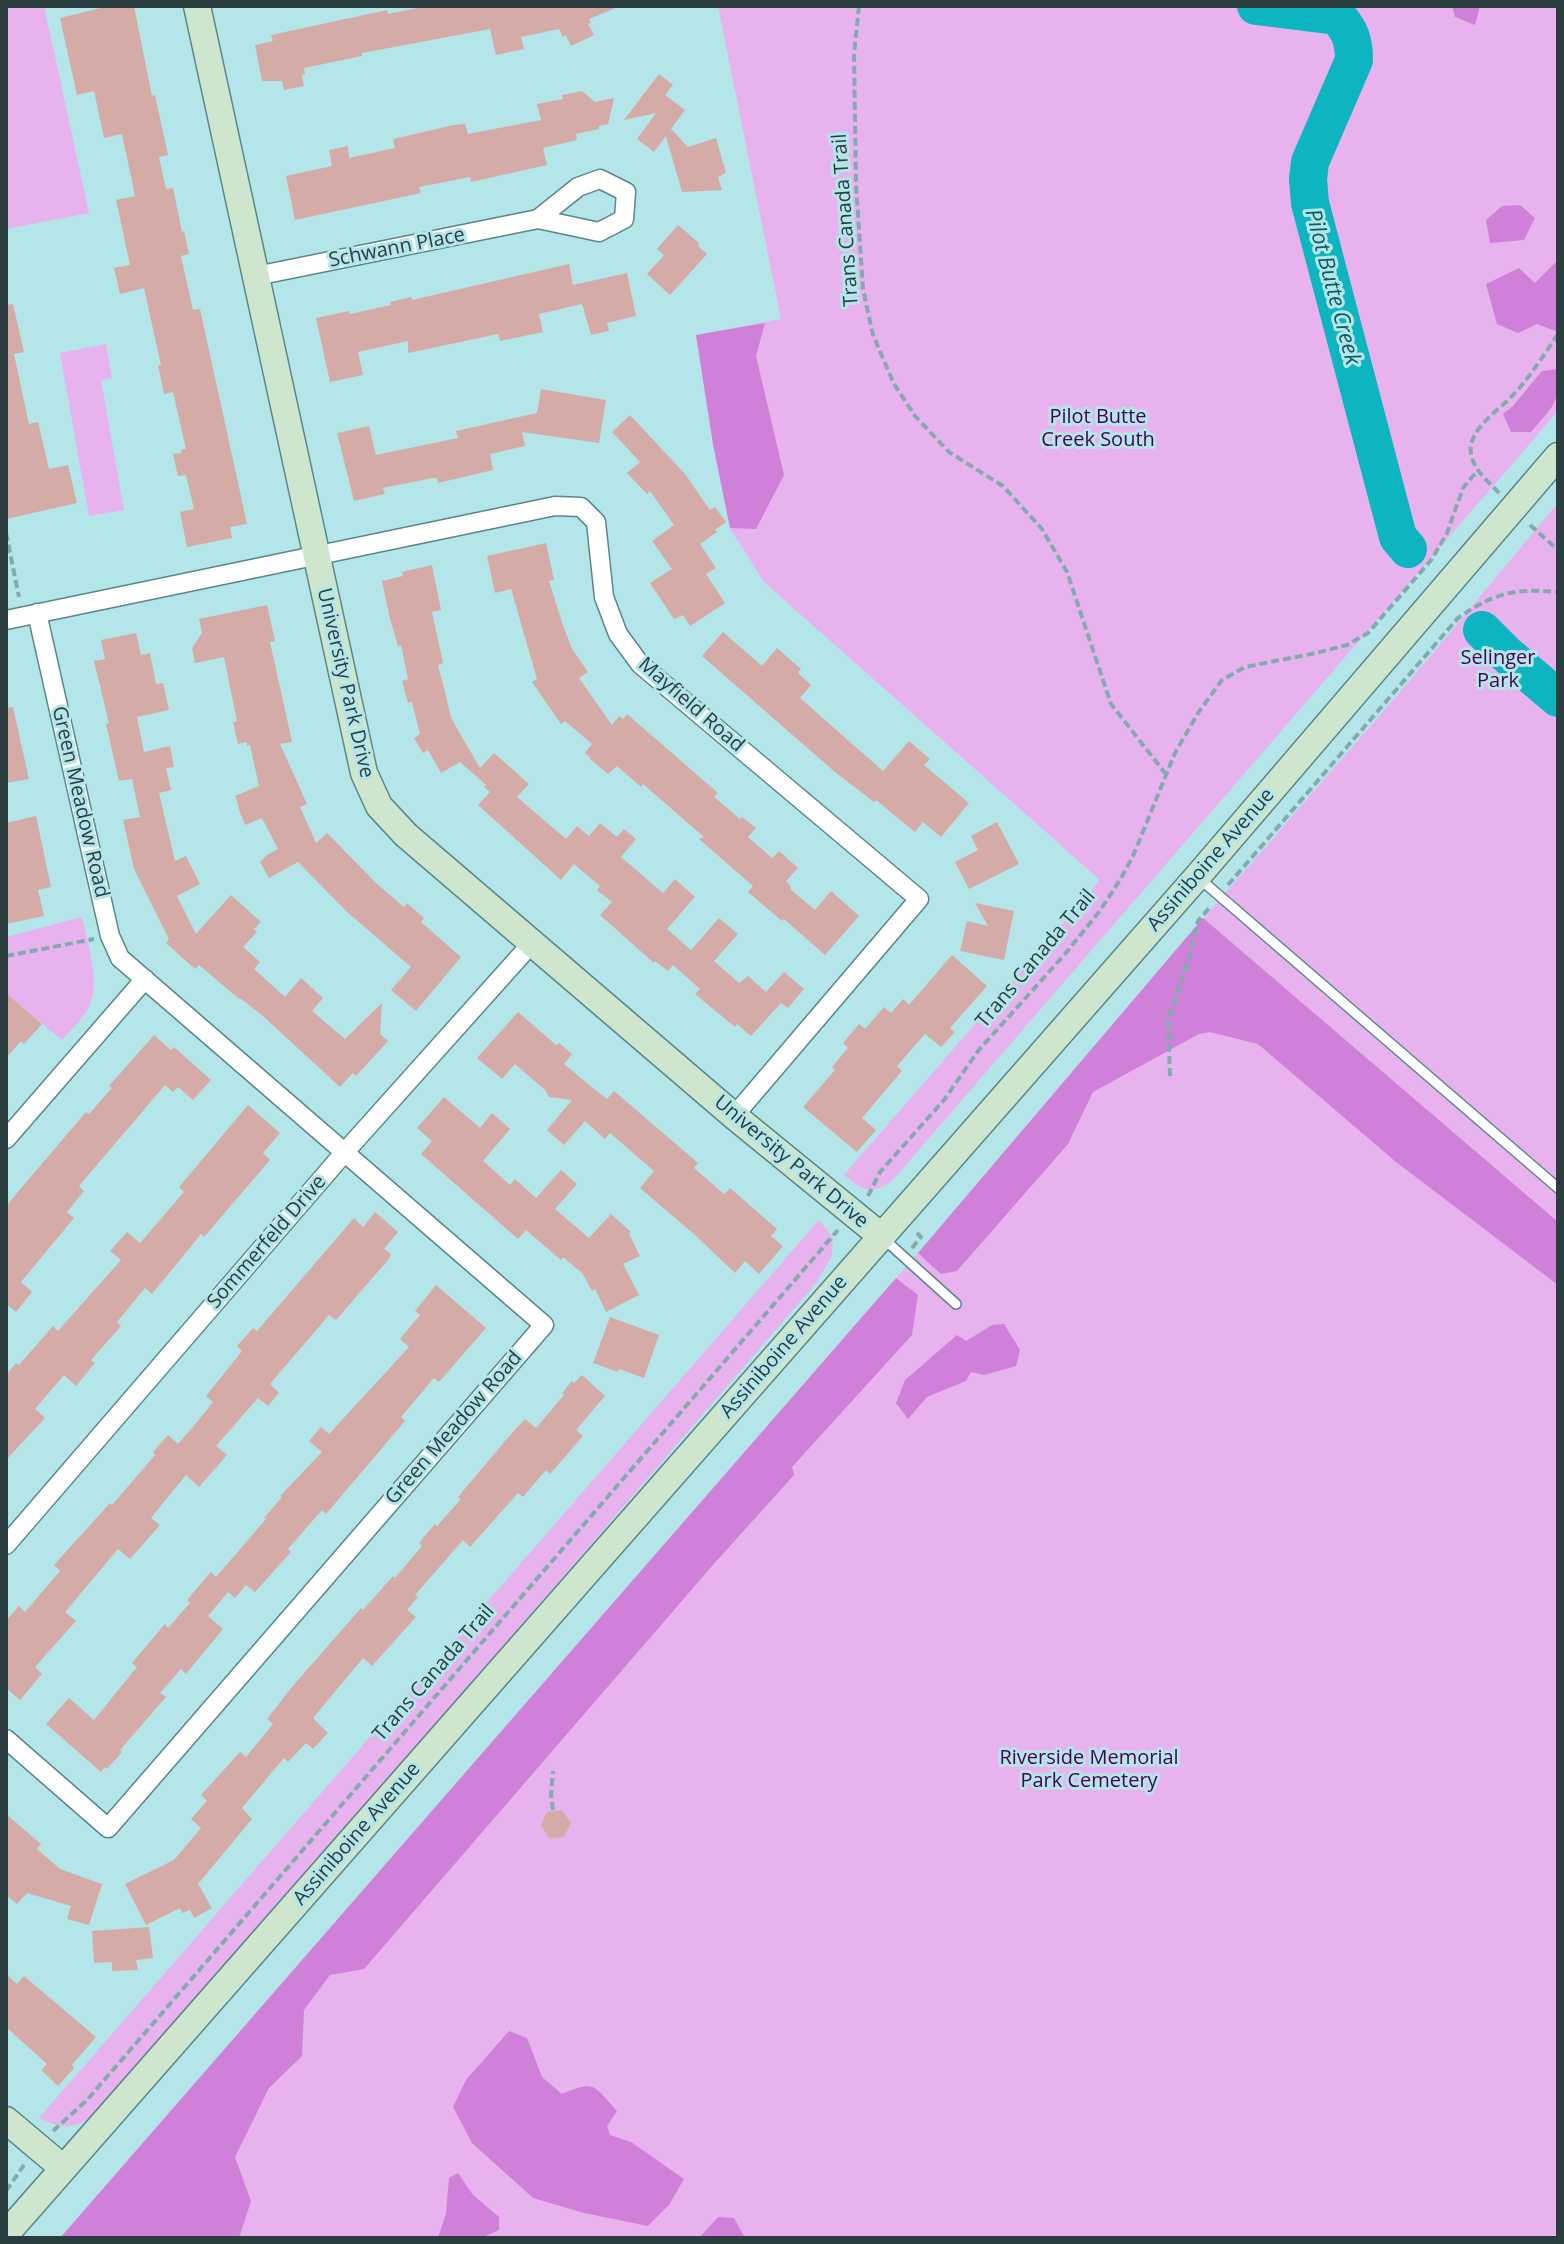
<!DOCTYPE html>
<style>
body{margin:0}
#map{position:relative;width:1564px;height:2244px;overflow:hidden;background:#b4e5e9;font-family:"Open Sans",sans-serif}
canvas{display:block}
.frame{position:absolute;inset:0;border:8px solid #2a3e3f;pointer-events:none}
</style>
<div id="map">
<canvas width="1564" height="2244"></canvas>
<div class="frame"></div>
</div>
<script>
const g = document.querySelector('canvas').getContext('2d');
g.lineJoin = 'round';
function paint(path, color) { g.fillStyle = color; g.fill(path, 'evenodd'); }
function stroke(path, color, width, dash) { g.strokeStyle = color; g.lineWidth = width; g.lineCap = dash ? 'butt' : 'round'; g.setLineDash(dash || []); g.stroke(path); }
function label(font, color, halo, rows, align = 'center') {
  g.font = font + ' "Open Sans",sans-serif'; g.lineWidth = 6; g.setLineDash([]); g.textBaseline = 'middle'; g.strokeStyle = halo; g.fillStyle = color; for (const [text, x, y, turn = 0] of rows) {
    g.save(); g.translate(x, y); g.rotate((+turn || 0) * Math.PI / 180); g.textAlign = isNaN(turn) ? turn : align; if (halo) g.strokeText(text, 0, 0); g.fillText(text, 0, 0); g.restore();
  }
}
paint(new Path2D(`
 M6,6H44L89,213L6,229Z
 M718,6H1558V411L891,1182C869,1195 863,1190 844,1175L1100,880L764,582L730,528L713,444L696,335L781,319Z
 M106,344L112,378L101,380L124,510L89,516L60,353Z
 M1558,503V2238H60L918,1253L1197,926L1413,677Z
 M82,917C87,943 103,987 87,1010C81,1021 70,1030 62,1040L6,993V937Z
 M819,1220L833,1238L832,1256L817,1282L100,2113C73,2128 68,2131 39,2118Z`), '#e8b2ef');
paint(new Path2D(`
 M1452,6H1480L1475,25L1455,17Z
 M1520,205L1535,218L1524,240L1490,243L1486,220L1502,206Z
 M1558,260V332L1537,324L1518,333L1497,324L1486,284L1519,268L1535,283Z
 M765,323L756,356L784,475L756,529L730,528L713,444L696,335Z
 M1558,369C1558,406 1555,404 1531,432H1511L1503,414L1512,407L1542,371Z
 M1203,918L1558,1222V1285L1396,1162L1258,1044L1210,1032L1199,1034L1093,1092L1068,1144L957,1271L941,1274L918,1253Z
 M896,1278L918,1295L912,1335L792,1467L794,1475L712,1566L364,1969L330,1975L304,2010L302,2056L269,2088L235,2157L251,2201L239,2238H60Z
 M1004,1324L1020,1350L1016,1366L984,1375L971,1372L966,1381L927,1397L908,1419L896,1403L905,1380L957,1335L966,1341L992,1325Z
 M509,2031L527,2038L542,2077L562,2094C596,2080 593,2085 617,2111L607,2126L610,2135L631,2142L684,2179L669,2205L648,2226L584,2213L533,2198L472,2143L453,2107L466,2080Z
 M458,2173L473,2195L499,2217V2230L481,2238H438L446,2213L449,2178Z
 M718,2217L734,2218L745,2238H699Z`), '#cf81d9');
stroke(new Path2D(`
 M1256,6L1337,16C1350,30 1354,41 1354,60L1310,162L1308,179L1310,203L1398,537L1408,549
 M1482,630L1506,654L1558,698`), '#0db5c1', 38);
paint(new Path2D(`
 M101,6H134L152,96L155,95L168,155L159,157L166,189L173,188L182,232L184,231L189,254L181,256L193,310L200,309L247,524L230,527L232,538L187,547L180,512L194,509L186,475L178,476L173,454L181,453V450L186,449L173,392L164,394L158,365H161L144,288L120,294L114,268L130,265L116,200L135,196L122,134L104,138L94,91L77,95L60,18L101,8Z
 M427,6H620L589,19L591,23L588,24L594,35L571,46L566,35L563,37L559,29L521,37L524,49L496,55L490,29L362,53V56L304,68L305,74L302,75L304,86L284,90L282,81H262L255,45L273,41L271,35L387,10L388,14Z
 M659,74L673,85L665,95L685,110L671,129L688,147L716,138L726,173L718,177L722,190L682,192L666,136L654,152L637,139L656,113L624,120Z
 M582,91L595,102L614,98L608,124L599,126V129L576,134L577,140L543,148L547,165L471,182L470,177L419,187L421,193L295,220L286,176L332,166L329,150L348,146L349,158L395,148L393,139L454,125L465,124L468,134L541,120L537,104L563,99L562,95Z
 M678,225L699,243L698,246L707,254L670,295L647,274L664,255L657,249Z
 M569,264L573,285L627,273L636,316L607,323L609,331L591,335L582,304L539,314L543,332L500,341L498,334L408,353V341L358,352L363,375L330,382L316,318L349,311L350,314L391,305L390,302L411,297L412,300Z
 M13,304L24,352L14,354L29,424L38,422L49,469L68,465L77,503L6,519V305Z
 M541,389L606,400L599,443L522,432L525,446L490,454L493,470L438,483L437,478H433L383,488L385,494L354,501L337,433L369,426L376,455L458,438L456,431L537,413Z
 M630,415L685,474L710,510L715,507L726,522L715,530L717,532L700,544L716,568L706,574L725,603L690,626L683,615L674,619L650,583L672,569L652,541L674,525L650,491L647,494L627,473L640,462L612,432Z
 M546,543L554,580L549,581L563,625L572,649L588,672L579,678L612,725L619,716L623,719L627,714L718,793L714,797L740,819L742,817L756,828L748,837L772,858L779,851L798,868L786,881L791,886L790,889L815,910L831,891L859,916L825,955L784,919L782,921L748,892L753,886L699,839L704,837L643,784L641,787L617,766L608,774L590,759L591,758L585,753L592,744L565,721L561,724L532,682L537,679L511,589L495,593L487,556Z
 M432,565L441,610L432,612L443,663L438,665L445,692L451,718L480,768L494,753L529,784L517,797L566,839L577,826L589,836L600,823L617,837L624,829L636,839L621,857L663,893L675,879L695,897L667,929L691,950L719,918L738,934L714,961L739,983L748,976L766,992L784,972L804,989L788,1008L781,1003L751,1036L737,1024L735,1027L695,994L700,989L673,965L668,971L655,961L654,963L600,915L612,902L597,890L600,886L574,864L561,880L478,805L490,792L484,787L486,785L460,762L441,773L428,750L423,753L414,738L420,734L412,702L408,703L402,681L408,679L401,645L398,646L390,619L382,581L403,576L402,572Z
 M267,605L275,641L270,642L292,742L280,744L307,804L300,807L316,843L327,833L378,885L404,907L407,903L424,918L421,922L461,957L416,1011L391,990L411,967L346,911L298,862L269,878L260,862L267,855L278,849L262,818L245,825L238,807H239L235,796L259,786L250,745L247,746V742L238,744L233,722L237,721L224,657L195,663L192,648L202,633L199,619Z
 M723,632L762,666L777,648L801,669L798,673L811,685L800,698L883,771L909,741L930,759L924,765L969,803L941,837L923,822L915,832L876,800L874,802L835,772L702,656Z
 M136,633L141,655L150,653L156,684L163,683L169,710L137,717L144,752L170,746L174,767L166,768L171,790L159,793L175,861L186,856L200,884L177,896L196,934L231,895L261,922L254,929L257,932L243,947L260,962L254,969L285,997L301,978L323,998L312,1011L345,1039L382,1003L380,1034L388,1041L356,1076L353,1073L340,1087L264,1017L240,998L239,999L199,965L195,969L166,943L169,939L134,869L123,820L140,817L132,779L119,781L106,724L109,723L94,661L105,659L101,640Z
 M13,707L29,779L6,783V708Z
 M36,816L51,887L38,890L44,916L6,924V823Z
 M997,822L1019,864L969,889L955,862L978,850L971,836Z
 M975,903L1014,911L1004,960L960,951L967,921L988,926Z
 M952,955L987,986L950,1028L955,1032L941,1047L925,1034L897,1066L902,1071L862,1118L876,1130L857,1152L803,1107L835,1070L832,1067L848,1048L843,1043L859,1024L865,1029L884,1007L891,1013L903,999L909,1005Z
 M6,993L42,1024L24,1044L21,1041L6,1058Z
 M518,1012L556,1045L559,1043L572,1054L564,1064L593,1088L607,1099L614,1091L698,1163L694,1168L724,1194L730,1188L777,1229L771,1236L783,1246L759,1274L745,1261L735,1273L695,1235L640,1188L654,1171L610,1133L605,1139L585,1121L564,1145L547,1130L572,1100L549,1097L545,1090L515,1064L502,1079L477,1058Z
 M154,1035L171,1050L174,1047L211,1080L193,1100L178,1087L173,1092L165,1085L79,1186L84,1191L67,1212L74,1218L21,1282L32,1292L16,1312L6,1304V1206L86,1112L89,1114L112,1088L109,1086Z
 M444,1097L480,1128L492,1113L510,1129L483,1161L510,1185L515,1179L536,1198L561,1170L577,1184L555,1209L589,1238L611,1214L631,1232L629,1234L640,1256L623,1264L639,1295L606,1312L595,1289L592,1291L583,1274L563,1257L561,1260L526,1230L518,1239L421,1154L432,1141L417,1128Z
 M248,1105L280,1133L263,1153L270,1160L204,1237L201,1234L152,1294L145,1288L117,1322L121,1326L91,1360L95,1363L76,1386L64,1375L35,1409L45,1418L6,1460V1375L16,1363L19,1365L53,1326L58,1331L121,1260L110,1251L127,1232L140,1243L184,1192L179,1187Z
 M375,1212L398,1232L384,1249L391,1254L388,1260L336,1320L329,1315L270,1384L279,1393L268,1406L258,1398L216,1446L227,1455L199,1487L186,1475L151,1518L160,1525L130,1559L118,1549L65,1612L76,1621L35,1667L42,1674L20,1700L6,1688V1621L19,1606L25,1612L60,1571L54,1565L110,1503L112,1505L155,1455L153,1452L168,1435L178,1444L202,1416L213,1402L206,1396L242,1351L237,1346L253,1328L257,1331L354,1218L363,1227Z
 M436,1285L486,1328L439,1382L434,1378L401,1417L405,1421L326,1514L322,1510L288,1549L291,1552L255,1592L246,1585L235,1598L228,1592L208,1616L223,1629L186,1674L181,1669L160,1693L166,1697L120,1750L122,1752L107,1769L105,1767L101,1772L46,1724L69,1698L94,1720L137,1667L132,1663L165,1624L168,1628L190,1603L187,1600L211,1572L216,1577L266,1519L264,1518L282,1497L280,1496L322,1452L309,1441L321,1427L329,1434L409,1347L400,1339L420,1315L415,1311Z
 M610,1317L659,1335L644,1378L619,1369L618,1372L593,1363Z
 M582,1375L605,1396L576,1430L583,1436L550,1474L546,1470L523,1497L518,1493L470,1547L463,1540L415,1595L418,1597L407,1610L416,1617L372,1666L363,1658L313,1718L328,1733L313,1749L306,1743L288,1762L284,1758L242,1808L252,1819L198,1884L212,1908L194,1918L190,1910L182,1913L180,1908L146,1925L125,1884L174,1860L201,1828L191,1819L207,1801L201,1795L240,1752L246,1757L273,1724L267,1719L292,1687L361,1608L363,1610L393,1576L395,1578L422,1546L419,1543L435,1524L437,1526L461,1499L458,1497L505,1441L525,1419L536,1428L564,1395L562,1393L572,1381L574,1383Z
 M562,1810L571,1823L564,1837L549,1838L541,1825L547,1812Z
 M6,1814L41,1844L37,1849L60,1869L102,1884L89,1925L67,1919L71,1906L27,1893L17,1904L6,1895Z
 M149,1927L153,1958L136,1960L138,1970L112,1971V1962L94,1963L92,1931Z
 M6,1974L17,1984L24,1976L96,2037L72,2065L74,2068L58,2086L41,2070L47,2064L6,2027Z`), '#d5aba8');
const lane = new Path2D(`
 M1200,879L1558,1188
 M884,1239L956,1304`);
const street = new Path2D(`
 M256,276L538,219L599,232L624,219L626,192L600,179L578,187L538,219
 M6,620L555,506L581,507L596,522L604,597L618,634L640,664L919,899L734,1116
 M6,1139L145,979
 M6,1545L344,1153L532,943
 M6,1739L108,1828L544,1325L120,958L110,936L37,613`);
const secondary = new Path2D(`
 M197,6L364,773L379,806L406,835L734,1116L881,1236
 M6,2120L63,2168
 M6,2234L1197,877L1558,456`);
stroke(lane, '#59878b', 12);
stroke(street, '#59878b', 21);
stroke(secondary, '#59878b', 29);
stroke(new Path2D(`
 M859,6L854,54L856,185L863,289L873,335L894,384L915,416L949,452L1003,486L1042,529L1067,572L1111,704L1165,773
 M1499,493C1492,485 1483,478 1478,470C1454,436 1495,415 1514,394C1531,375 1544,355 1558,334
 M1530,525L1558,550
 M6,533L19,597
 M1228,885L1458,618C1494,593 1514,588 1558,592
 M6,956L94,939
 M1170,1076L1168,1020L1188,961L1198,921L1210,907
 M868,1196L880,1172L944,1100L978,1051L1065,954L1099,912L1120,880L1133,856L1175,753L1198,713L1222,680L1245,667L1316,653L1347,645L1368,633L1432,559L1447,533L1463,488L1478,470
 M912,1248L921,1237L915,1231
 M553,1810L551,1794L553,1771
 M53,2131L87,2100L838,1230
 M6,2191L24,2165`), '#83aaad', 4, [8, 4]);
stroke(lane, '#fff', 9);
stroke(street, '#fff', 18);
stroke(secondary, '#cfe6ce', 26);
label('20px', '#2a3e3f', '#b4e5e9', [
 ["Trans Canada Trail",846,220,-94],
 ["Schwann Place",397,248,-11],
 ["University Park Drive",345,683,77],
 ["Mayfield Road",691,705,41],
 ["Green Meadow Road",80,802,77],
 ["Assiniboine Avenue",1211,860,-49],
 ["Trans Canada Trail",1036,959,-50],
 ["University Park Drive",791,1162,40],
 ["Sommerfeld Drive",267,1242,-49],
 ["Assiniboine Avenue",784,1347,-49],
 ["Green Meadow Road",454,1428,-49],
 ["Trans Canada Trail",434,1673,-49],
 ["Assiniboine Avenue",357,1834,-49]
]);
label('20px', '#4b0054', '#b4e5e9', [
 ["Pilot Butte",1098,417],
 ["Creek South",1098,440],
 ["Selinger",1498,658],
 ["Park",1498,681],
 ["Riverside Memorial",1089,1758],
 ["Park Cemetery",1089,1781]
]);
label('italic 22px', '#0b5d63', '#b4e5e9', [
 ["Pilot Butte Creek",1332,287,75]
]);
</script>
